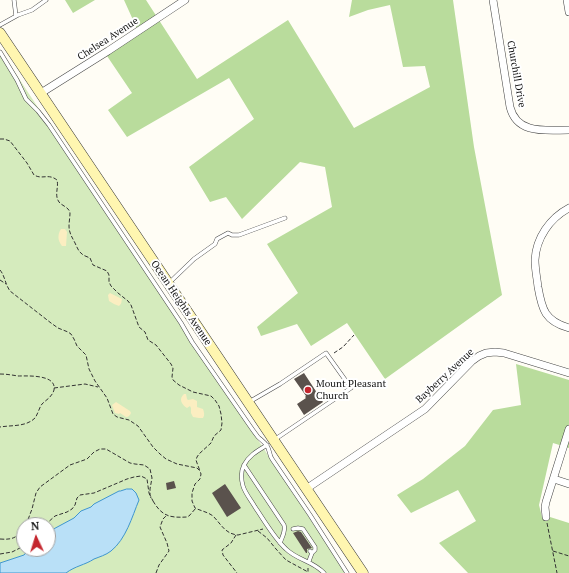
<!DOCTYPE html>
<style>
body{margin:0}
#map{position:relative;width:569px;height:573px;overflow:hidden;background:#fffdf5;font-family:"PT Serif",serif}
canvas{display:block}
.north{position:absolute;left:16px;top:517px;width:40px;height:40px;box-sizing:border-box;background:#fff;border:1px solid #a0a0a0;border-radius:50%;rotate:356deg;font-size:11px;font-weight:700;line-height:16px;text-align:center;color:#111}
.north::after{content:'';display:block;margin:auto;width:14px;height:18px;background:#c4262e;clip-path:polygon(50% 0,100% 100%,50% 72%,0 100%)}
</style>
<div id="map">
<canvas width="569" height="573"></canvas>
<div class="north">N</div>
</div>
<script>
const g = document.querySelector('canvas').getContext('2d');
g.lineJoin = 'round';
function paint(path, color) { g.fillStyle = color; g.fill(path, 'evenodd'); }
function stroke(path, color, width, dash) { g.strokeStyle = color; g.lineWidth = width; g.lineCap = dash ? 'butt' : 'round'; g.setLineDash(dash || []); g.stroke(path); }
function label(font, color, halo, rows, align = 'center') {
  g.font = font + ' "PT Serif",serif'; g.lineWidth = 4; g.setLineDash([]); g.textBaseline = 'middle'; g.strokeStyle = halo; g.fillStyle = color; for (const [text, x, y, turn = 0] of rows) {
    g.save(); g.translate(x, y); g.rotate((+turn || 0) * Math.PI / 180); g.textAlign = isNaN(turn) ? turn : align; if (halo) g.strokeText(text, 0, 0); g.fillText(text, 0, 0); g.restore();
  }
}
paint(new Path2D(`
 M0,50L346,573H0ZM24,525H48V549H24Z`), '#d5ebbd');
paint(new Path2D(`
 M65,0H95L73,13Z
 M124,0H146L197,79L288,20L354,128L430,87L425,66L403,67L390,5L368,10L349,17L352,0H453L474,147L502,295L385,379L347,323L311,346L297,324L261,336L257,327L298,293L267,244L332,207L325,167L300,162L242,219L226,197L210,202L189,167L254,119L229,78L127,137L108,110L132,93L105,53L138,31Z
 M516,364L569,380V448L553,443L539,505L542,517H550L569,523V573H468L439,543L476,521L458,490L411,513L397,495L423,479L465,446L493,410L521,405Z`), '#b9dc9c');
paint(new Path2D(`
 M61,229H65L67,232L66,246H62C58,241 57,235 61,229Z
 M110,293L122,299C121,303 122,303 119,306L114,304L109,301L108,295Z
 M184,394H186L187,399L188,400L193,399L197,401V407L203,409C204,412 205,415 203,418H199L193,417L191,413V408L190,406L187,408C182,405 178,399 184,394Z
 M116,402L130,411L131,413C130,415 129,417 126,417L120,413L119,414L115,413L112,405Z`), '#fbeec1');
const water = new Path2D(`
 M127,489H132L136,493L139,500C132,517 126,539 111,551C106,555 99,557 94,559C85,565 75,566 66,573H0V563L24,555L29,549H48V532L74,518L81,511L91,507L94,504L119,491H120Z`);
paint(water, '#b9e0f7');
stroke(water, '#3f96cf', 1);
paint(new Path2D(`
 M304,373L323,402L304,415L297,404L306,398L305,397L306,396L294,379Z
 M174,481L176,488L167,490L166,483Z
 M225,484L241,508L227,517L212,493Z
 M298,531L301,532L312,548L307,549V553H306L293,533Z`), '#5a524d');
const lane = new Path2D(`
 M14,0L16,16
 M0,25L18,15L32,10L46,0
 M0,52L17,80L26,99L38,111L49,125L181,323L192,342L250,426C252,429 255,433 258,437C261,440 265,442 267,446C270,450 269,455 272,459L310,515L347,573
 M169,283L194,259L215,244L217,239L228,233L232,235H239L285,218
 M249,402L280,384L326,353L351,388L274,440
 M267,445C259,450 249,455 244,465C241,471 241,479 243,486C245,493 251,500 255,507C264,520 274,538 286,549C297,560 313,561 324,573
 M244,465L284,525C286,531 282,537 280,543
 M293,529L298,528L303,529L315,547V550L312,553
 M309,561L312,553L310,551`);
const street = new Path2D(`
 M493,0L510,107C517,135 546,130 569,130
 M567,0L569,12
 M41,93L108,51L185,0
 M569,208C550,218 536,238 535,260C535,269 537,278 538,287C542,310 545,321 569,328
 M554,479L569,484
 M306,489L425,409L472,361L479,356L486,353L495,352L504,353L569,373
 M546,517L545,507L546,502L569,429`);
const secondary = new Path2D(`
 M0,33L363,573`);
stroke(lane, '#444', 4.5);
stroke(street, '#444', 8);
stroke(secondary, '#333', 11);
stroke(new Path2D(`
 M0,139H4L10,141L27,163L34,175C43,180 48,173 57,180C59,187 54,195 59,202C62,206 69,207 70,213C70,217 69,222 69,226C69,233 72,237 75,243C77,247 78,251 82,254C84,256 88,257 90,258L93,265L107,271L109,275V282L111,286L118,293L128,301L131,305L139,327L145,332L148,340L156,345L171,364L173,368L172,377L173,380L179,385L193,392L211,396L215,400L219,406L221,414L222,423L221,430L214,436L211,443L199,454L197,457L196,460L197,463L200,471
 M0,270C5,276 5,284 10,291L51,323L58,328L68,332L71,334L74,339L77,346L86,355L89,369L95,381L107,398L113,414L117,417L129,420L138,426L153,447L160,454L166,459L177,464L197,468L200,471L201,474L200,479L195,484L192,493V501L195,508C201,511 208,512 213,516C221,524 225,534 238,535L263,529
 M0,280L6,284
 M334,353L343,347L354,335
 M0,374C6,374 12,375 18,376C27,376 57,374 54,390C52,397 46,400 42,404C39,408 38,414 35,418C26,427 12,425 0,427
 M54,388L85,384L98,387
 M153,501C162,516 169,518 187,517L189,516L196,508
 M547,523L557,573
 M26,525L32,509L36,493L40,487L70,465L87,459L94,452L100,449H106L130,463L135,464L144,465L150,469L152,478L150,489V495L153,501
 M45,525L55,516L67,512L72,509L75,505L77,498L80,495L94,493L127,479L134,477L141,476L147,479L149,493L151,498
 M258,531L267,538L276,549L286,560L308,572V568
 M236,535L231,543L222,550L223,555L237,573
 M0,539C12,540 17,538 24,528
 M553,551L569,556
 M0,554L12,552L24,546
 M156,573L159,565L169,551L167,543L160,527L163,519L167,515`), '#333', 1, [4, 2]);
stroke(lane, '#fff', 3.5);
stroke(street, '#fff', 7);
stroke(secondary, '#fff6b0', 10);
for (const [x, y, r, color] of [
 [308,390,4,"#c4262e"]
]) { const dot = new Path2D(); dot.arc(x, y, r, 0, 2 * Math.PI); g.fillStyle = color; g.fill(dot); stroke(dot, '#fff', 1.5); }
label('10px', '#111', '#fff', [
 ["Chelsea Avenue",108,39,-33],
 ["Churchill Drive",516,74,80],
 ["Ocean Heights Avenue",181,303,56],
 ["Bayberry Avenue",445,376,-43]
]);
label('10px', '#111', '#fff', [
 ["Mount Pleasant",316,384],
 ["Church",316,396]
], 'left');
</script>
